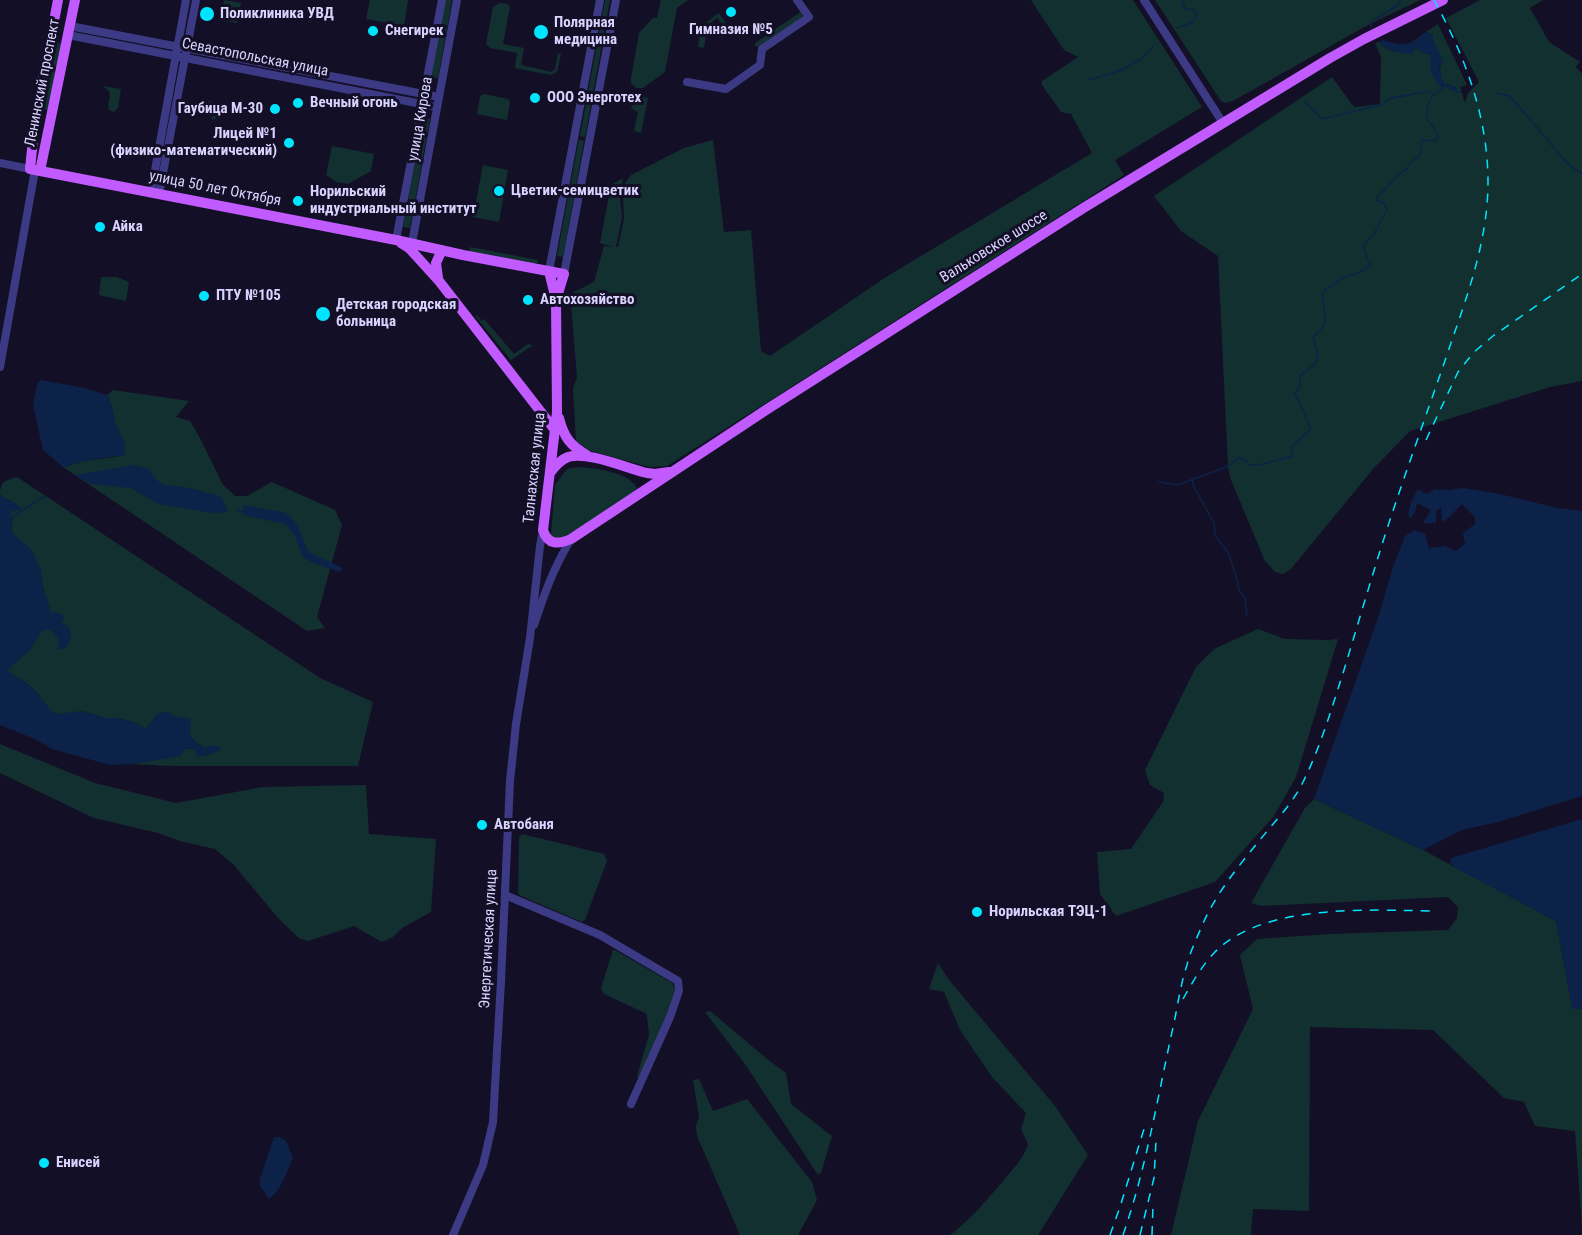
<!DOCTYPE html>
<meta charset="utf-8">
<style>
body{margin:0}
canvas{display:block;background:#130f26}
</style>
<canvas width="1582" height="1235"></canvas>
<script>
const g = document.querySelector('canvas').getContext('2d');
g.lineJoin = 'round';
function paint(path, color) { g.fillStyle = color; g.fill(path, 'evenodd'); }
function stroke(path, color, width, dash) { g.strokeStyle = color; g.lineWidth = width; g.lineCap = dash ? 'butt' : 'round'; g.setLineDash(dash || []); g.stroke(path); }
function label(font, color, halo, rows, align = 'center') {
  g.font = font + ' "Roboto Condensed",sans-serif'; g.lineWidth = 6; g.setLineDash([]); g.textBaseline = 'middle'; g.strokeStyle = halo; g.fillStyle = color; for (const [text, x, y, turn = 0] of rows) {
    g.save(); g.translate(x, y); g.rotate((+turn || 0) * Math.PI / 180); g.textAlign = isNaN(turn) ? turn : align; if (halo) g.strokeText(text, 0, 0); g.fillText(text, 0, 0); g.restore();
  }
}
paint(new Path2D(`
 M224,0L241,3L237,23L220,20Z
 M370,0H408L404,26L366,19Z
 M445,0H452L438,78L431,77Z
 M605,0H610L585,137L580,136Z
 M661,0H688L677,8L665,72L643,88H636L631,83V79L639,33L653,18H657Z
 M1031,0H1133L1202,107L1115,160L1124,175L667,466L649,467L588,450L576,441L573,388L577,377L570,294L594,282L604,246L614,247L600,243L611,185L623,178L620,198L622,217L616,247H618L624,219L623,197L625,183L631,175L684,148L713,140L724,232L751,230L761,351L770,356L886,277L1092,153L1071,114L1061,112L1042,85V81L1078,57L1064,50Z
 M1155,0H1420L1366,26L1233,101L1225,103L1221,101Z
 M1480,0H1543L1530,8L1549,42L1580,62L1576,67L1582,74V381L1550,387L1410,431L1373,469L1291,569L1283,574L1275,572L1265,561L1231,480L1228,467L1218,256L1181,231L1154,196L1332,77L1354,107L1380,104L1381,57L1375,43L1379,42C1389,54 1405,55 1418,48L1421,52L1431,55L1442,87L1449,84L1445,85C1439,77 1439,70 1442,60L1433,40V35L1426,32L1438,24L1467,85L1460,87L1465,103L1468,93L1479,82L1446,18Z
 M500,3L508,4L510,7L503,44L524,48L521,65L551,72L555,69L558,53L561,54L557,72L551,75L515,68L517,53L490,48L486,44L493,7Z
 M802,11L803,13L801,18L759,47L755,46V43Z
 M719,13L726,23L723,25L717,18L708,25L704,48L698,47C701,26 702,25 719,13Z
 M54,42L62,44L50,110L42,109Z
 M103,86L121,89L118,108L114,112L109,110C106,99 116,95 103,86Z
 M484,94L508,99L510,101L507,120L477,114L480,96Z
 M644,97L648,98L641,133L634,131L638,112L631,108L632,106Z
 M208,101L242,107L241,110L212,120Z
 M423,118L430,119L410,228L403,227Z
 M579,139L584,141L563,257L557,256Z
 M332,146L374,154L371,171L348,184L337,182L326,175Z
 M483,165L508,170L499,222L473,217Z
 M470,247L538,260L537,263L532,264L469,252Z
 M101,277H117L129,282L126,301L99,295Z
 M477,315L482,321L484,319L514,354L528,344L533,345L511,360L475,316Z
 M113,390L189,401L176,417L190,421L200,438L223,485L235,496H247L272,482L335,510L342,525L317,617L325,628L307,631L63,467L84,461L115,457L125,455C126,440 122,440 117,428C113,416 113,406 107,395Z
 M578,467C595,468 629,472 637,488L635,494L564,537L554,538L551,535L555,485L567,469Z
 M17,477L320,678L373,702L358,766H172L132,764L180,756L185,749L204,748L193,740L190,734L175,717L158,713L146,729L136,723L118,718H104L83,711L56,715C45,707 40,694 30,686C23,680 14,676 6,670L30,650L42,630H51L58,638H71L69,628L61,622L65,616L51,613L42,584L41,570L12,534L11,511L21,509C16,502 7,500 0,495C0,481 5,481 17,477Z
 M1258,629L1285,639L1328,640L1338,639L1296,777L1274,816L1215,882L1116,916L1100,894L1097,852L1131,849L1163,802L1164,793L1150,785L1145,770L1196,667L1214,649Z
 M0,744L95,783L176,803L263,787L366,785L369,834L436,839L431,912L402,928L393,937L382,942L354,926L308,941L299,938L279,919L233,864L215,849L180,841L158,833L94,818L0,773Z
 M1314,799L1423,850L1556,921L1572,1007L1575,1009H1582V1227L1575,1131L1535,1126L1524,1102L1504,1098L1433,1030L1310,1027L1309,1211L1253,1209L1251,1235H1171L1198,1121L1253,1009L1240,955L1257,939L1330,934L1448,930L1457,918L1458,907L1448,897L1261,906L1251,903L1305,808Z
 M522,834L604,854L607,861L585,920L582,922L521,896L518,893L519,837Z
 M613,950H615L672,983L675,990V998L640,1079L637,1076L649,1035L647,1015L645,1013L604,994L601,988Z
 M938,963L949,980L1055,1106L1088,1155L1038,1235H950C972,1218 989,1198 1007,1176C1016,1166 1024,1157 1028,1144L1021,1129L1026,1113L992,1077L960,1030L944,992L929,989Z
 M710,1011L767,1059L786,1073L791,1104L832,1136L821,1173L818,1175L745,1064L705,1012Z
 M699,1079L713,1111L747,1099L812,1182L817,1200L798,1235H740L697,1136L696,1126L699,1116L693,1080Z`), '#12302f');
paint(new Path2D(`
 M1426,32L1433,35V40L1443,61L1439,69C1442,75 1441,80 1445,85L1449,84L1457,88L1456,90L1449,86L1442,88C1431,77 1429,69 1431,55L1421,52L1418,48L1414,50L1413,54C1400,53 1388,52 1379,42L1383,40C1406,47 1407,46 1426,32Z
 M40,380L85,388L107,395C113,406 113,416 117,428C122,440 126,440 125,455L84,461L63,467L43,450L33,405L37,384Z
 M134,465L149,469C163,492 167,483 189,488C200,490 211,494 222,497L228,512L212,513L158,504L131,488L90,484L75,475Z
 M1463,488L1500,494L1557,508L1582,511V796L1498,822L1462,830L1423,850L1314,799L1379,615L1393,567L1405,536L1414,530L1425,534L1429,548L1445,546L1455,551L1465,544L1463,533L1475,524V517L1462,504L1447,519L1442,522L1441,507L1436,511V523H1423L1431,510L1417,503L1415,512L1411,518L1408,515L1411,502L1418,489L1426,494L1435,489L1448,490Z
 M0,495C7,500 16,502 22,509L11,511L12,533L32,550L41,570L42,584L51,612H56L65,616L61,622L69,628L71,638L66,649H59L58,638L51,630H42L30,650L7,670C14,677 25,681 32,688C41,697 46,707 56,714L83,711L104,718H118L136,723L146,729L158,713L169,712L175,717L191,718C189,736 189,738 204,748L212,745L222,748L212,754L198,757L193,748L185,749L180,756L175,757L132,764L110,765L52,749L35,739L0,725Z
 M243,505L286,513C300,523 301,538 309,552L343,568L340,572L313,563L303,557L294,534L285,524L243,515Z
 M1582,819V1009H1575L1572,1007L1556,921L1456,868L1450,862L1451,858Z
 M274,1137H280L286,1141L293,1158C287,1171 281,1191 269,1199L260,1186V1179Z`), '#0c2248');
stroke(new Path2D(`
 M1371,27V22L1398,5L1400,2V0
 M1177,28L1192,23L1197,15L1194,10L1185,9L1182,0
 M1089,80L1122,70L1141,59L1153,46
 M1445,86L1457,92H1460
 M1495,93L1510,96L1568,164L1582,174
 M1305,102L1322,119L1384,104L1388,99L1429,91L1434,95
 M1193,480V485L1214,523L1215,535L1229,554L1238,583L1239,591L1245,598L1247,615
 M1159,482L1177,485L1224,468L1233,463L1238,458L1246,460L1249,465H1259L1293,456L1291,447L1311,429L1295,393C1300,388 1302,383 1299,376C1320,363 1321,360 1313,338C1315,334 1321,330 1323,326C1329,315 1319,302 1324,290C1332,288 1334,284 1340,280C1351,273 1362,275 1371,264L1367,259L1363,245L1373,236L1387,209L1384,203L1375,200L1401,172L1407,169L1409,164L1420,155L1422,140L1435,141L1438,137C1436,129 1432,127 1428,120C1425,114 1428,102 1432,97C1435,93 1440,91 1443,87
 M237,510L244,512
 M11,523L14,516L45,496`), '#0c2248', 1.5);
stroke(new Path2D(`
 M1144,0L1223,123
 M70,26L439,97
 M68,35L437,107
 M687,82L726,89L760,65L762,49L809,17L797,0
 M0,163L30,169
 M151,192L186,0
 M159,194L196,0
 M396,240L442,0
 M412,243L457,0
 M549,271L600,0
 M564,274L616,0
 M0,367L35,170
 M534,625C545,592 553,569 571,539
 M505,895L600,935L678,981L679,991L670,1017L631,1104
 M453,1235L483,1165L493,1122L501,981L510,781L516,724L530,638L540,546L543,530`), '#3d3a85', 8);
stroke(new Path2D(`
 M58,0L35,120L30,169L396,240L463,255L564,274L556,300
 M40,171L75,0
 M401,243L409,248L439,281L555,430
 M549,271L556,300L557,412L543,530C548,546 559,544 571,539L769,408L975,277L1085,207L1330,58L1364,39L1443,0
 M438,278L436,263L442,250
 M559,418C564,438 570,445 588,456
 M550,473C555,466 560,460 568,457C588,451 626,468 647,473L655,474L669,472`), '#c25bff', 10);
stroke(new Path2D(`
 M1426,440L1458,372L1474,352L1493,336L1582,274
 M1183,999C1192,983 1201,967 1214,953C1262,903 1369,910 1434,911
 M1110,1235L1120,1207L1144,1129
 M1123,1235C1147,1166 1158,1094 1174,1023C1178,1003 1181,983 1187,965C1190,952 1196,940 1201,928C1217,890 1243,861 1268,830C1281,815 1295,799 1303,782C1321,746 1332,707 1344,670C1362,611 1379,551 1399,493C1416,443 1434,393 1451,343C1469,291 1488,238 1488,182C1488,117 1465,56 1434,0
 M1140,1235L1154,1178L1156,1141
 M1152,1235L1153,1205`), '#00e5ff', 1.5, [9, 8]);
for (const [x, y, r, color] of [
 [731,12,6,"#00e5ff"],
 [207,14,8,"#00e5ff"],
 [373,31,6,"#00e5ff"],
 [541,32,8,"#00e5ff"],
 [535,98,6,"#00e5ff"],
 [298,103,6,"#00e5ff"],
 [275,109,6,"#00e5ff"],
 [289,143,6,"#00e5ff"],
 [499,191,6,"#00e5ff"],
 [298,201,6,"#00e5ff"],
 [100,227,6,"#00e5ff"],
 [204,296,6,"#00e5ff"],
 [528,300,6,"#00e5ff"],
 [323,314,8,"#00e5ff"],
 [482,825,6,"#00e5ff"],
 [977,912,6,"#00e5ff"],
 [44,1163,6,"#00e5ff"]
]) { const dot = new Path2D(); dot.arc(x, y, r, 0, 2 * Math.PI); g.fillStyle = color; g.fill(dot); stroke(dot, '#130f26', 2); }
label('bold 15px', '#d9d4ff', '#130f26', [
 ["Поликлиника УВД",220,14],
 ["Полярная",554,23],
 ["медицина",554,40],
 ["Гимназия №5",731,30,"center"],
 ["Снегирек",385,31],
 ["ООО Энерготех",547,98],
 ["Вечный огонь",310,103],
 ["Гаубица М-30",263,109,"right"],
 ["Лицей №1",277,134,"right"],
 ["(физико-математический)",277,151,"right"],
 ["Цветик-семицветик",511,191],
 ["Норильский",310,192],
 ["индустриальный институт",310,209],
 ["Айка",112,227],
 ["ПТУ №105",216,296],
 ["Автохозяйство",540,300],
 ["Детская городская",336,305],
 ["больница",336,322],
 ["Автобаня",494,825],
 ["Норильская ТЭЦ-1",989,912],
 ["Енисей",56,1163]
], 'left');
label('15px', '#d9d4ff', '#130f26', [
 ["Севастопольская улица",255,58,11],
 ["Ленинский проспект",43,83,-79],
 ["улица Кирова",421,119,-80],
 ["улица 50 лет Октября",215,189,11],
 ["Вальковское шоссе",994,247,-32],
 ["Талнахская улица",535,468,-84],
 ["Энергетическая улица",489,939,-87]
]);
</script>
